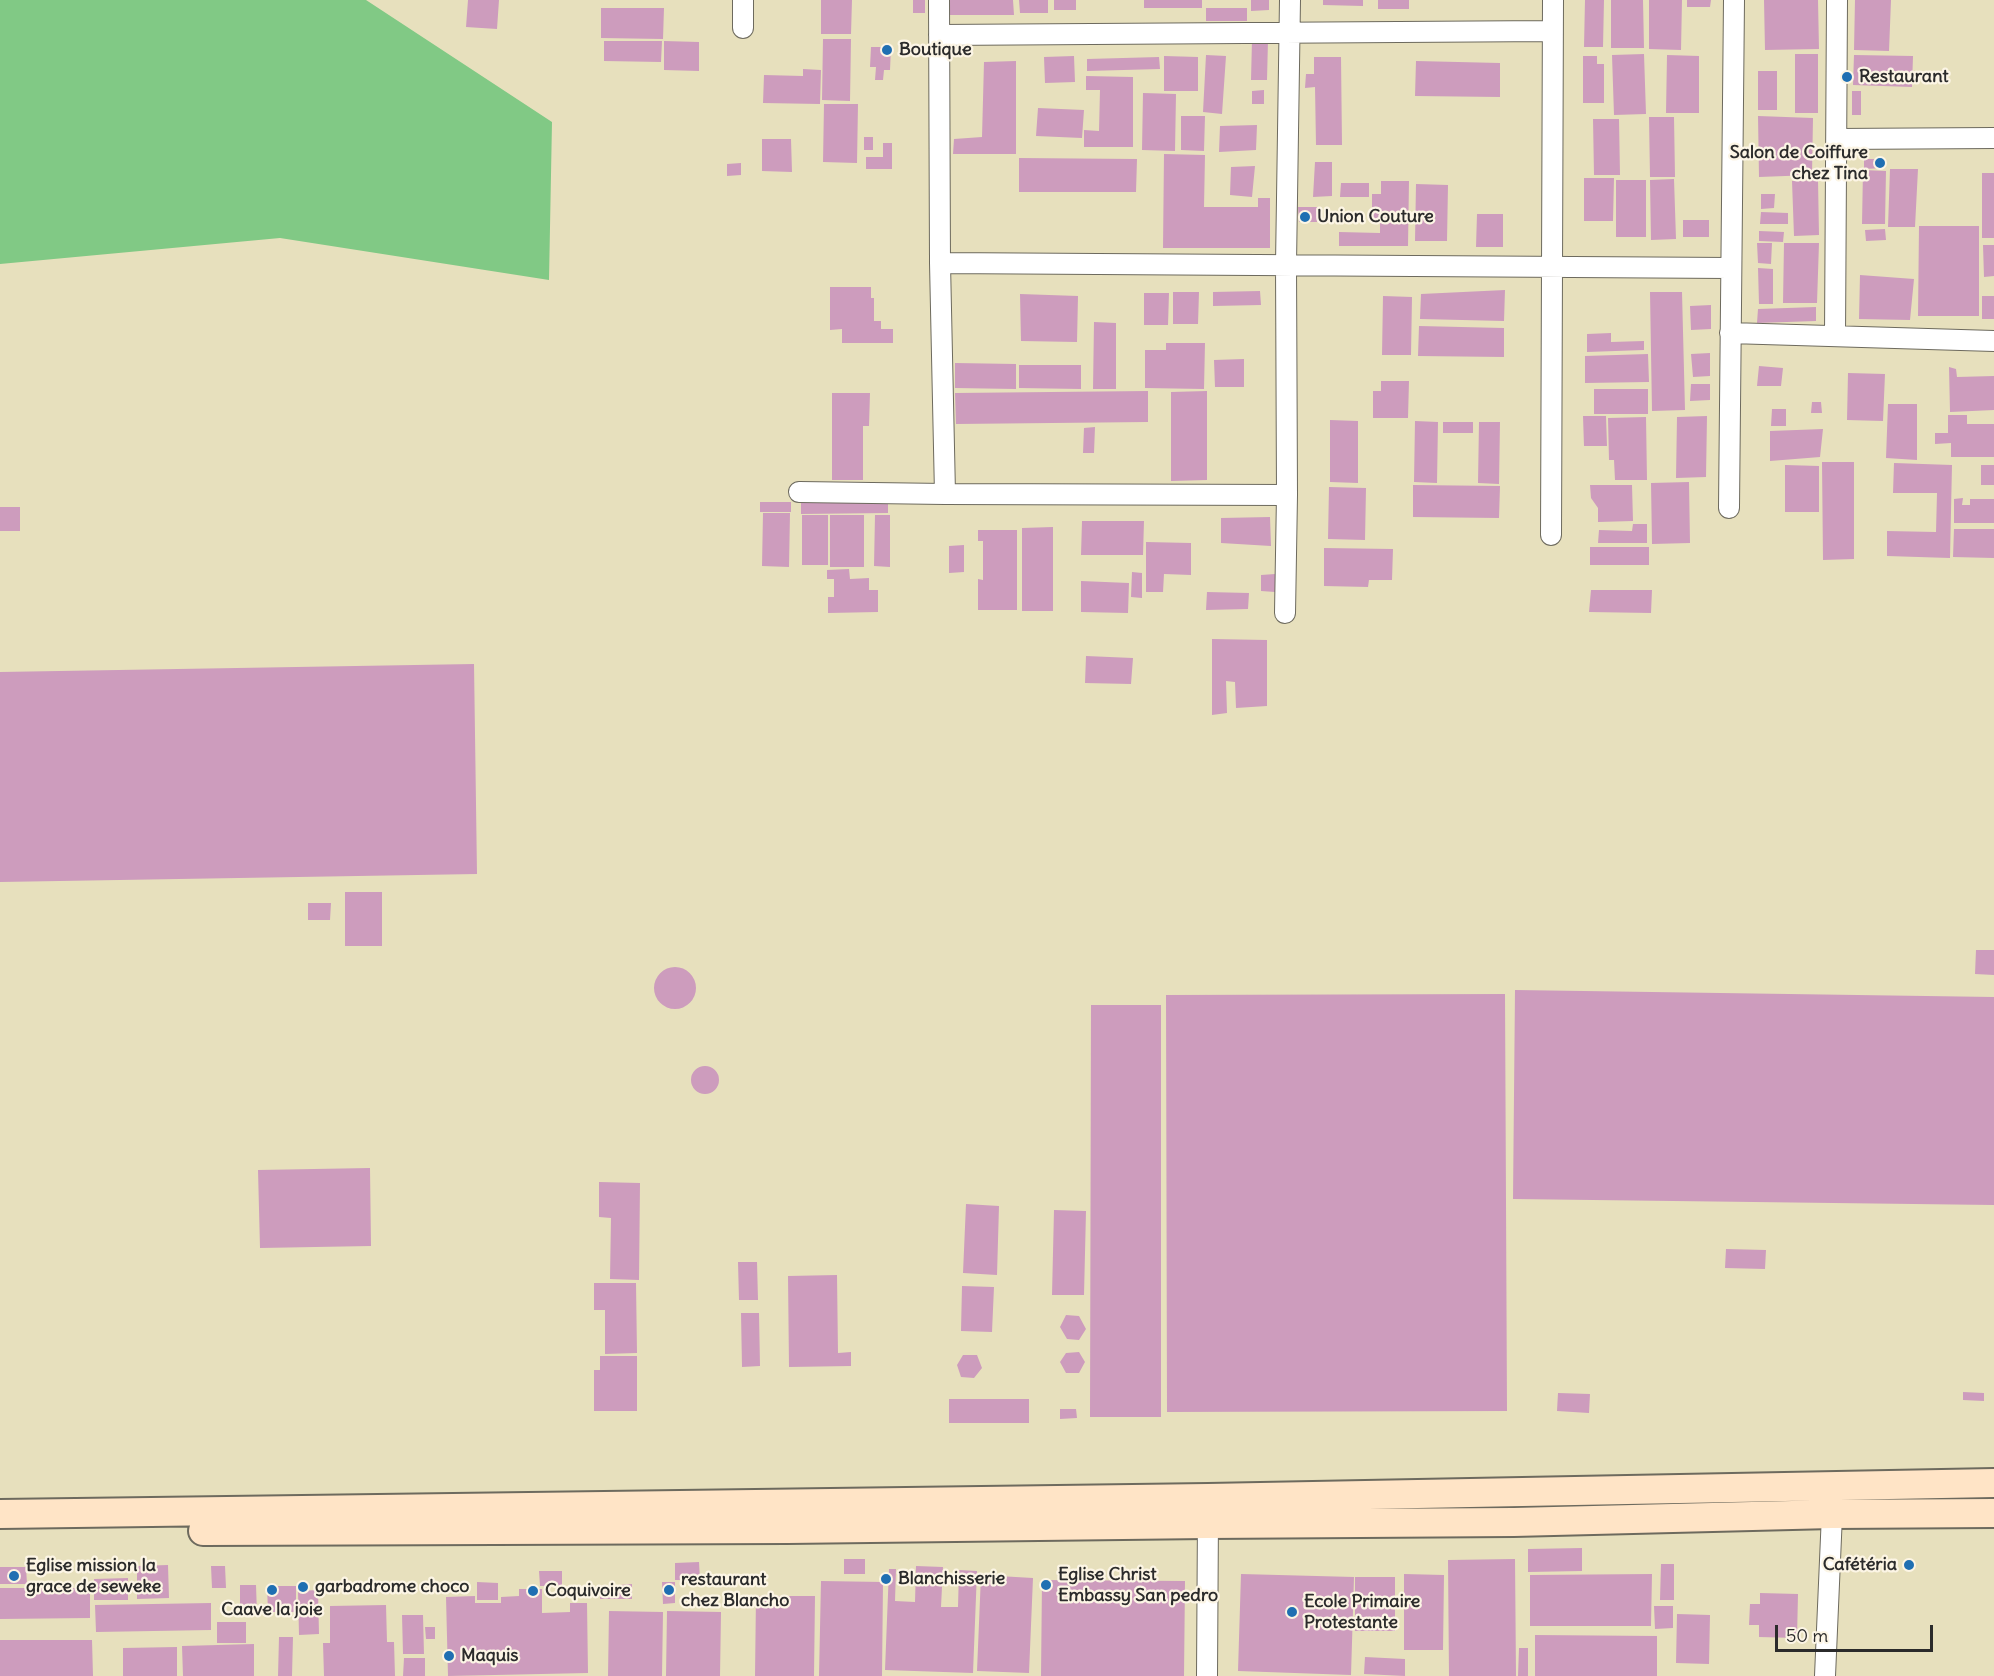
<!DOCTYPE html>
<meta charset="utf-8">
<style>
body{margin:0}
#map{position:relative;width:1994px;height:1676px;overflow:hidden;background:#e7e0bd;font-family:Delius,sans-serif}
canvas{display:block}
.scale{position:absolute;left:1775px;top:1625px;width:158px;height:27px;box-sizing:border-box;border:3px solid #2b2b2b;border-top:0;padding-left:8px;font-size:18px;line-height:21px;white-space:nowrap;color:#2b2b2b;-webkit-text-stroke:4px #fcf5e5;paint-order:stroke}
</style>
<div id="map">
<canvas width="1994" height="1676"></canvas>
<div class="scale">50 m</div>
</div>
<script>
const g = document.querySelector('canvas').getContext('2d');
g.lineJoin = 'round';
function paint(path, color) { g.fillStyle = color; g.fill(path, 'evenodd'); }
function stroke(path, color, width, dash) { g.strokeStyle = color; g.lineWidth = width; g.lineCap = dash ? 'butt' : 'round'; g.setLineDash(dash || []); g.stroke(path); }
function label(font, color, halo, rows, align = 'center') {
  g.font = font + ' Delius,sans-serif'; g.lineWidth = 4.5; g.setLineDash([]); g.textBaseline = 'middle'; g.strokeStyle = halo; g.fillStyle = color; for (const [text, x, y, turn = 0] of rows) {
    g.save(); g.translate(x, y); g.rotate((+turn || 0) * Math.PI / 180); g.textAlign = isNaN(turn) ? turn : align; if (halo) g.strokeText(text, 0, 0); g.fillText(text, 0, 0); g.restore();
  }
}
paint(new Path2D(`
 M0,0H366L552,122L549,280L280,238L0,264Z`), '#81c985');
paint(new Path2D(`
 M468,0H499L497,29L466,27Z
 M821,0H852L851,34H821Z
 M913,0H925V13H913Z
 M948,0H1013L1014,15H949Z
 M1019,0H1048V13H1020Z
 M1054,0H1076V10H1054Z
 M1144,0H1202V8H1144Z
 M1251,0H1269V10L1251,11Z
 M1323,0H1363V6L1323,5Z
 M1378,0H1409V9H1378Z
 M1585,0H1604L1603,47H1584Z
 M1611,0H1643L1644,48H1611Z
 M1649,0H1682L1681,50L1649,49Z
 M1687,0H1711L1710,7H1687Z
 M1764,0H1818L1819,49L1765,50Z
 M1855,0H1891L1889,51L1854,50Z
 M601,8H664L663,39L601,38Z
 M1206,8H1247V21H1206Z
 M823,39H851L850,101L822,100Z
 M1252,40H1268L1267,80H1251Z
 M604,41H662L661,62L604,61Z
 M664,41L699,42V71L664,70Z
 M871,47H891L890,70H884L883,80H875L876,67H870Z
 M1644,54L1646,114L1614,115L1612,55Z
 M1795,54H1818V113H1795Z
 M1206,55L1226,56L1222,114L1203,112Z
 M1667,55L1699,56V113H1666Z
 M1854,55L1913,56L1912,87L1853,85Z
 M1074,56L1075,82L1045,83L1044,57Z
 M1164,56L1198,57V91H1164Z
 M1583,56H1597V64H1604V103H1583Z
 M1159,57L1160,69L1087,71V59Z
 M1314,57H1341L1342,145H1316L1315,87L1305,88L1306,74H1314Z
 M1016,61V154H953L954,139L982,137L984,62Z
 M1416,61L1500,63V97L1415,96Z
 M803,69L821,70L820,104L763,103L764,75L803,76Z
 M1758,71H1777V110H1758Z
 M1086,76L1133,77V147H1084V130L1099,131L1100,90H1086Z
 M1264,90V104H1252V91Z
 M1852,91H1861V115H1852Z
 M1143,93L1176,94L1175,151L1142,150Z
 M824,104H858L857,163L823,162Z
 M1038,108L1084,110L1082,138L1036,136Z
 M1181,116H1205L1204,151L1181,150Z
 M1758,116L1813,118L1812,175L1759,177Z
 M1649,117H1674L1675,177H1650Z
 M1593,119H1619L1620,175H1594Z
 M1257,125L1256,150L1219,152L1220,126Z
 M864,137H873V150H864Z
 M762,139H791L792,172L762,171Z
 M883,143H892V169H866V157H883Z
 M1164,154L1205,155L1204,207H1258V198H1270V248H1163Z
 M1019,158L1137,159L1136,192H1019Z
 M1864,159H1884V168L1864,169Z
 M1315,162H1332V196L1313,197Z
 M741,163V175L727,176V164Z
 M1255,166L1252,197L1230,195L1231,167Z
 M1890,169H1918L1915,227H1888Z
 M1863,170L1886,171L1885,224H1862Z
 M1982,173H1994V238H1982Z
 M1584,178H1614L1613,221H1584Z
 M1674,179L1676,239L1651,240L1650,180Z
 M1616,180H1646V237H1616Z
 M1818,180L1819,235L1794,236L1792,181Z
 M1381,181H1409L1408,246H1339V232L1380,233V224H1372V194H1381Z
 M1341,183H1369V197H1340Z
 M1416,184L1448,185L1447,241H1415Z
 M1761,194H1775L1774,208L1761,209Z
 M1298,207H1317V222H1299Z
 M1761,212L1788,213V224H1760Z
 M1477,214H1503V247H1476Z
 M1683,220H1709V237H1683Z
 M1919,226H1979V316H1918Z
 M1885,229L1886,240L1866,241L1865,230Z
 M1759,231L1784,232L1783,242L1759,241Z
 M1757,243H1772L1771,264L1758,263Z
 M1784,243H1819L1817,303H1783Z
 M1983,245H1994V276L1984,277Z
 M1758,268L1773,269V304H1759Z
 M1860,275L1914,279L1910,320L1859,319Z
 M830,287H871V298H874V321H881V329H893V343H842V329L830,330Z
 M1505,290L1504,321L1420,319L1421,294Z
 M1260,291L1261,305L1213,306V292Z
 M1173,292H1199L1198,324H1173Z
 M1650,292H1682L1685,410L1652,411Z
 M1144,293H1169L1168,325H1144Z
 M1020,294L1078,296L1077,342L1021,341Z
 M1383,296L1412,297L1411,355H1382Z
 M1982,296H1994V319H1982Z
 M1711,305V329L1691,330L1690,306Z
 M1816,307V321L1757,323L1758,309Z
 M1094,322L1116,323V389H1093Z
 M1419,326L1504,328V357L1418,356Z
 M1611,333V342L1644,341V350L1587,352V334Z
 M1166,343H1205L1204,389L1145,388V350H1166Z
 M1710,353V376L1693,377L1691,354Z
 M1648,354L1649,382L1585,383V356Z
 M1244,359V387H1215L1214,360Z
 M955,363L1016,364V389L955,388Z
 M1019,365H1081V389L1019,388Z
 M1759,366L1783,368L1781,386H1757Z
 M1949,367L1956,369L1957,377L1994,376V410L1950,412Z
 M1848,373L1885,374L1883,421L1847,420Z
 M1381,381H1409L1408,418H1373V391H1381Z
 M1691,384H1710V400L1690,401Z
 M1594,389H1648V414H1594Z
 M1148,391V422L956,424L955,393Z
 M1207,391V480L1171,481V392Z
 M832,393H870L869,426H863V480H832Z
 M1812,402H1821L1822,413H1811Z
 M1888,404H1917V460L1886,458Z
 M1772,409H1786V426H1771Z
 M1948,415H1967V424H1994V457H1951V443L1935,444V433H1948Z
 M1583,416H1606L1607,446H1584Z
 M1707,416L1706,477L1676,478L1677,417Z
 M1646,417L1647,480H1615L1614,460H1609L1608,418Z
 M1330,420L1358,421V483L1330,482Z
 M1415,421L1438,422L1437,483L1414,482Z
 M1443,422H1473V433H1443Z
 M1479,422H1500L1499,484L1478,483Z
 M1095,427L1094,453H1083L1084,428Z
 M1823,429L1820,457L1770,461V431Z
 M1822,462H1854V559L1823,560Z
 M1894,463L1952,465L1950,558L1887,556V531L1936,532L1937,493H1893Z
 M1785,465L1819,466V512H1785Z
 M1981,465H1994V485H1981Z
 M1689,482L1690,543L1652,544L1651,483Z
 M1413,485L1500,486L1499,518L1413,517Z
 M1590,485H1632L1633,521L1598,522V508L1591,498Z
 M1329,487L1366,488L1365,540L1328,539Z
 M1963,498L1962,505H1970V499H1994V523H1954V499Z
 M760,502H791V512H760Z
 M801,502H888V513L801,514Z
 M0,507H20V531H0Z
 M763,513H790L789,567L762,566Z
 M802,515H828V565H802Z
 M830,515H864V567H830Z
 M875,515H890V567L874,566Z
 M1270,517L1271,546L1221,543V518Z
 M1082,521H1144L1143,555H1081Z
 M1633,524H1647V543H1598L1599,530L1632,531Z
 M1053,527V611H1022V528Z
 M1954,529H1994V558L1953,557Z
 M978,530H1017V610H978V579L983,580V541H978Z
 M1146,542L1191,543V575L1164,574L1163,592H1146Z
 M964,545V572L949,573V546Z
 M1590,547H1649V565H1590Z
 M1324,548L1393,549L1392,580H1369L1368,587L1324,586Z
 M849,569L850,579L869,578V590H878V612L828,613V597H834V579H827V570Z
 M1132,572L1142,573V598L1131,597Z
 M1275,574V592L1261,591V575Z
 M1081,581L1129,583L1128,613L1081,612Z
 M1591,590H1652L1651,613L1589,612Z
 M1207,592L1249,593L1248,609L1206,610Z
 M1212,639L1267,640V706L1236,708L1235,682L1226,681L1227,713L1212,715Z
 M1086,656L1133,658L1131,684L1085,683Z
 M474,664L477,874L0,882V672Z
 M345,892H382V946H345Z
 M308,903H331L330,920H308Z
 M1976,950H1994V975L1975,974Z
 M654 988a21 21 0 1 1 42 0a21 21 0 1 1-42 0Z
 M1515,990L1994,997V1205L1513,1199Z
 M1505,994L1507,1411L1167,1412L1166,995Z
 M1091,1005H1161V1417H1090Z
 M691 1080a14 14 0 1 1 28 0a14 14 0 1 1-28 0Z
 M370,1168L371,1246L260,1248L258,1170Z
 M599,1182L640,1183L639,1280L610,1279L611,1218L599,1217Z
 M966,1204L999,1206L997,1275L963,1273Z
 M1054,1210L1086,1211L1084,1295H1052Z
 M1726,1249L1766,1250L1765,1269L1725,1268Z
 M738,1262H757L758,1300H739Z
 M837,1275L838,1353L851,1352V1366L789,1367L788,1276Z
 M594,1283H636L637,1353L605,1354V1310H594Z
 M962,1286L994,1287L992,1332L961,1331Z
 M741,1313H759L760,1366L742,1367Z
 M1066,1315L1079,1316L1086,1329L1079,1340L1067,1339L1060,1327Z
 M1079,1352L1085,1362L1079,1373H1066L1060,1362L1066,1353Z
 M963,1355H977L982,1368L974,1378L961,1377L957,1365Z
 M600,1356H637V1411H594V1370H600Z
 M1963,1392L1984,1393V1401L1963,1400Z
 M1558,1393L1590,1394L1589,1413L1557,1411Z
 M949,1399H1029V1423H949Z
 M1060,1409H1076L1077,1418L1060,1419Z
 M1582,1548V1571L1528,1572V1549Z
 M844,1559H865V1574H844Z
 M1515,1559L1516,1676H1449L1448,1560Z
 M699,1562L700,1580H675V1563Z
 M1661,1564H1674V1600H1660Z
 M168,1565L169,1598L137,1599V1566Z
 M211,1566H225L226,1588H212Z
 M916,1566L943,1567L941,1607H958L959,1570L977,1571L973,1673L885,1670L889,1569H896L895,1601L915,1602Z
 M0,1567H26L27,1584H0Z
 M539,1571H562V1586H540Z
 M1241,1574L1354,1577L1351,1675L1238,1671Z
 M1404,1574L1444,1575L1443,1650H1404Z
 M1652,1574L1651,1626H1530V1575Z
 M981,1575L1033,1578L1029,1673L977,1671Z
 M1355,1577H1395V1631H1355Z
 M128,1578V1600H94V1579Z
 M1042,1580L1185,1581L1184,1676H1041Z
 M821,1581L883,1582L882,1676H819Z
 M477,1582L498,1583V1600H477Z
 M662,1582H675V1603L663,1604Z
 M632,1584V1599H600V1587H620V1585Z
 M240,1585H256L257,1614L240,1615Z
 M267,1586H296V1612H268Z
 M0,1588H90V1618L0,1619Z
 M519,1589H542V1613L570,1612V1603H587L588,1673L448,1676L446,1597L475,1596V1603H501V1597L519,1596Z
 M318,1590L319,1634L299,1635L298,1591Z
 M1760,1593L1798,1594L1797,1638L1759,1637V1625H1749L1750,1604H1760Z
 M756,1596H815L814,1676H755Z
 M211,1603V1630L96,1632L95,1605Z
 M386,1605L387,1642H394L395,1676H324L323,1643H330V1606Z
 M1654,1606H1673V1628L1655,1629Z
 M609,1611L663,1612L662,1676H608Z
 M667,1611L721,1612L720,1676H666Z
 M1677,1614L1710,1615L1709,1664L1676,1663Z
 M402,1615H423L424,1654H403Z
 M217,1622H246V1643H217Z
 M425,1627H435V1639H426Z
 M1535,1635L1657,1636V1676H1535Z
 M279,1637H293L292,1676H278Z
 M0,1640H92L93,1676H0Z
 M254,1644V1676H183L182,1646Z
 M177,1647V1676H123V1648Z
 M1519,1648H1528V1676H1518Z
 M1365,1657L1405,1659V1676L1364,1674Z
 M404,1658H425V1676H403Z`), '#cd9cbd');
const street = new Path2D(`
 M939,0L940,263L945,494
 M743,28V0
 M939,35L1552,31
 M1837,139L1994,138
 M940,263L1730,268
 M1730,333L1994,341
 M1835,336L1837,0
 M799,492L945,494L1287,495
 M1729,508L1734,0
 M1551,535L1553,0
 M1285,613L1287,495L1286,264L1290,0
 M1207,1676L1208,1514
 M1825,1676L1832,1514`);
const secondary = new Path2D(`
 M0,1514L1208,1498L1994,1483
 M203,1531L787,1529L1207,1524L1514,1522L1832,1514L1994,1513`);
stroke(street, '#6d6a5e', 22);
stroke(secondary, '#6d6a5e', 32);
stroke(street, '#fff', 20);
stroke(secondary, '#ffe4c6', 28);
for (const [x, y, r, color] of [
 [887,50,6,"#1f6fb2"],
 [1847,77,6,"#1f6fb2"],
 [1880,163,6,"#1f6fb2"],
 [1305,217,6,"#1f6fb2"],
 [1909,1565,6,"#1f6fb2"],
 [14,1576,6,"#1f6fb2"],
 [886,1579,6,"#1f6fb2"],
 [1046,1585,6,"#1f6fb2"],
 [303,1587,6,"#1f6fb2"],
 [272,1590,6,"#1f6fb2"],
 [669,1590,6,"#1f6fb2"],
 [533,1591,6,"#1f6fb2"],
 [1292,1612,6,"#1f6fb2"],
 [449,1656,6,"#1f6fb2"]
]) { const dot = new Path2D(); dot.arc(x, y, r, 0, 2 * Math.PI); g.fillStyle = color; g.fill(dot); stroke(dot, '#fcf5e5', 2); }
label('bold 18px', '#2b2b2b', '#fcf5e5', [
 ["Boutique",899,50],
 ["Restaurant",1859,77],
 ["Salon de Coiffure",1868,153,"right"],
 ["chez Tina",1868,174,"right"],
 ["Union Couture",1317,217],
 ["Cafétéria",1897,1565,"right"],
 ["Eglise mission la",26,1566],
 ["grace de seweke",26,1587],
 ["Eglise Christ",1058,1575],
 ["Embassy San pedro",1058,1596],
 ["Blanchisserie",898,1579],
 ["restaurant",681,1580],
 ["chez Blancho",681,1601],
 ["garbadrome choco",315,1587],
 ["Coquivoire",545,1591],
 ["Ecole Primaire",1304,1602],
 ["Protestante",1304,1623],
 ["Caave la joie",272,1610,"center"],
 ["Maquis",461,1656]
], 'left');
</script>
